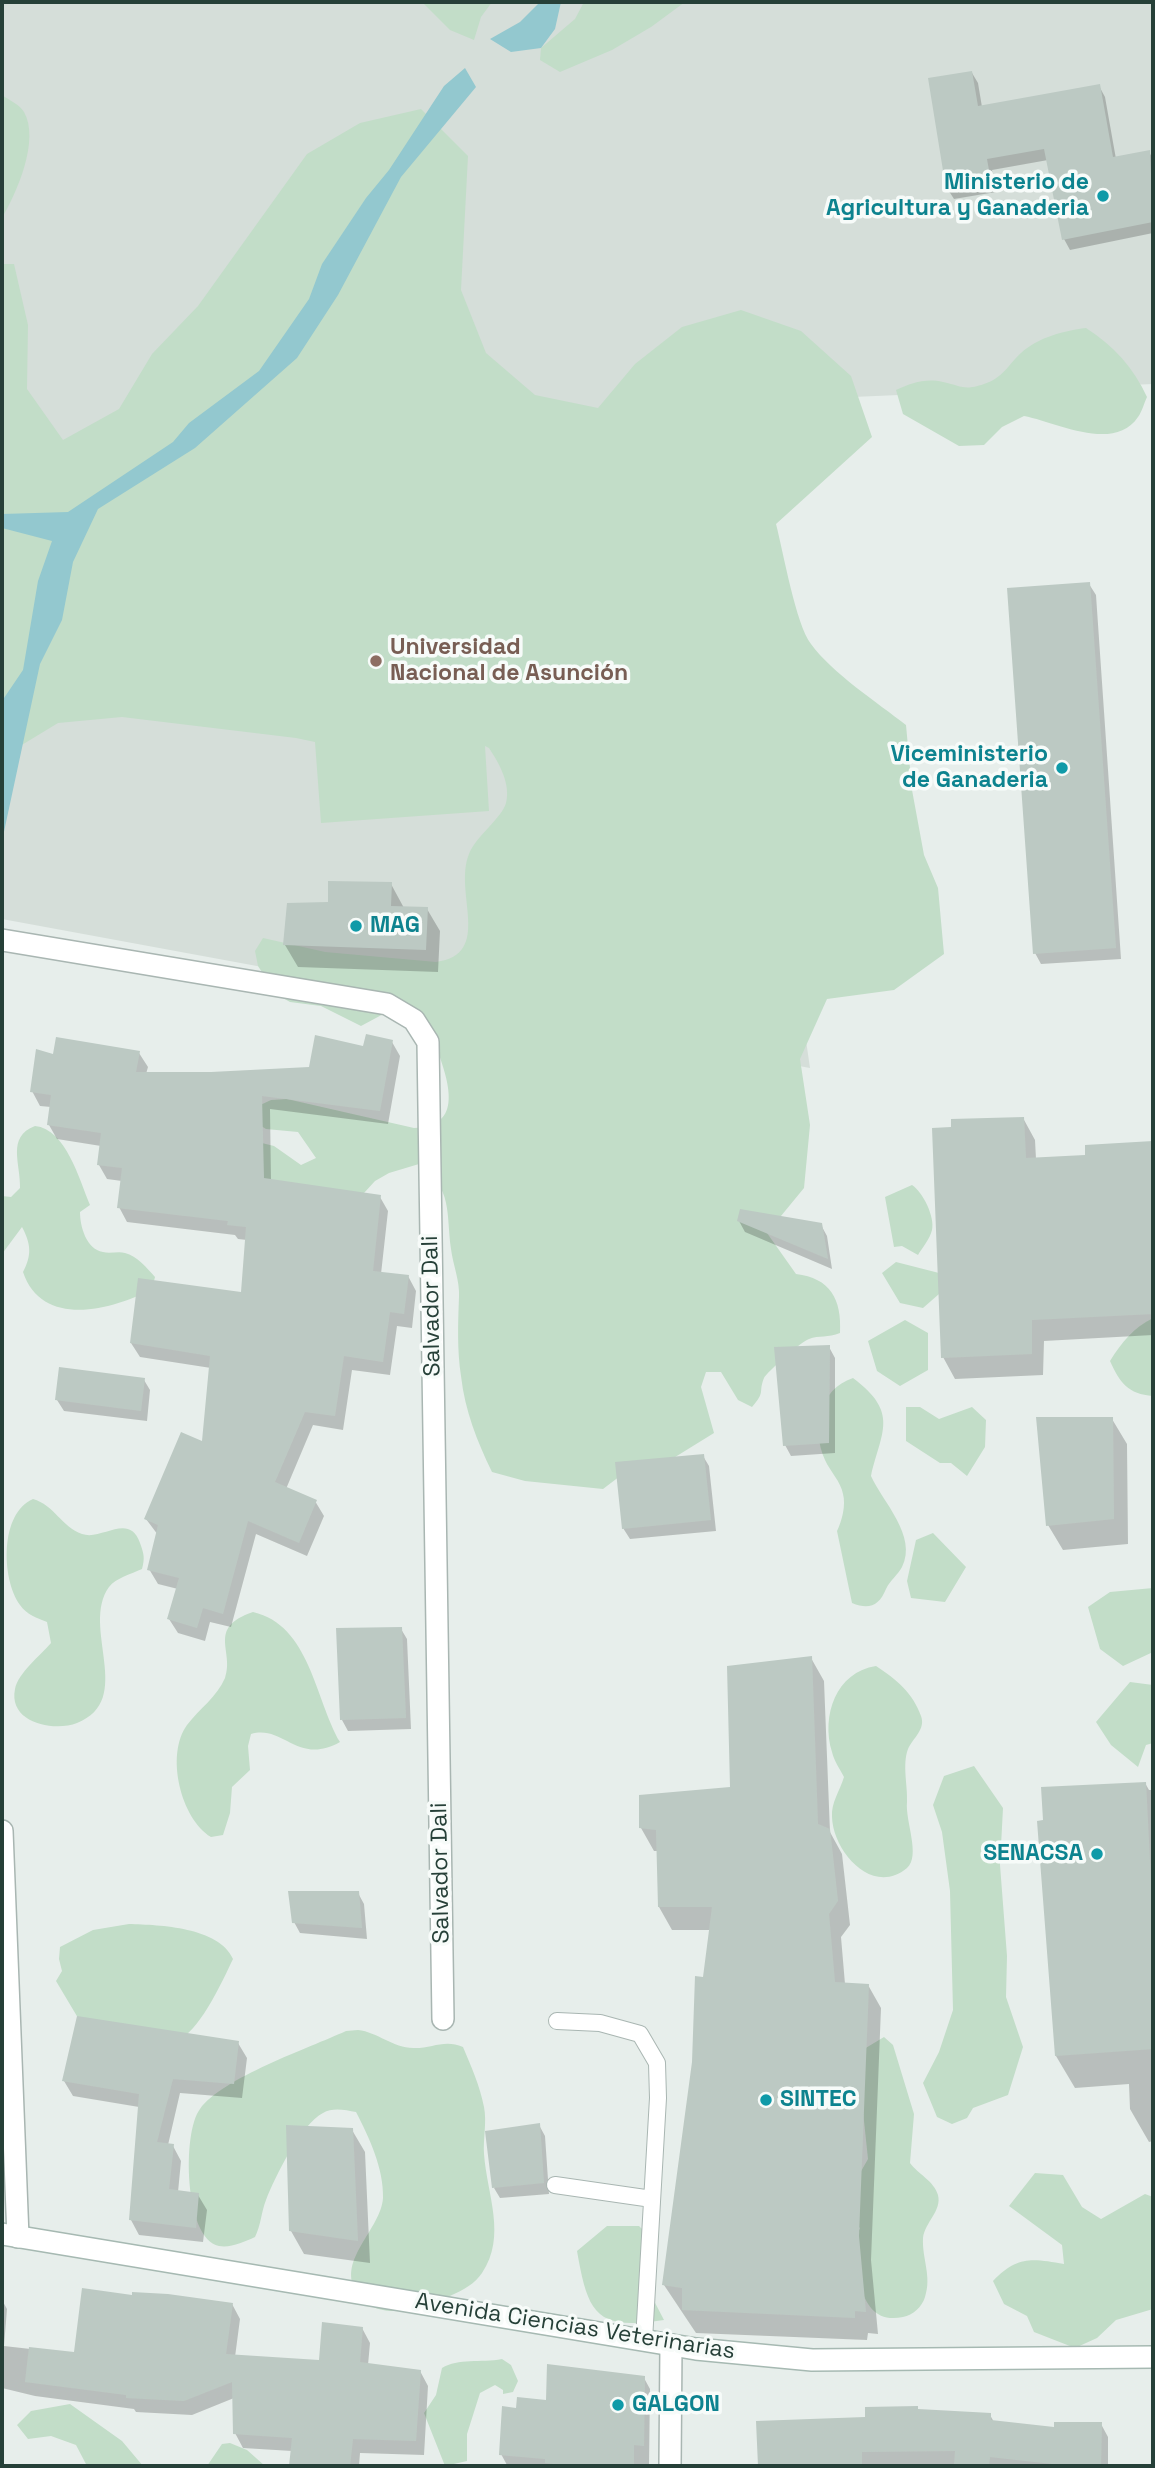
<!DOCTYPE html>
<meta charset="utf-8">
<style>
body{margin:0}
#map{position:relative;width:1155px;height:2468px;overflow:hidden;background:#e7eeeb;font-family:"Space Grotesk",sans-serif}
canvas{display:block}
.frame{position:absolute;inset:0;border:4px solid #264038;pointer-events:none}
</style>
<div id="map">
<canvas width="1155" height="2468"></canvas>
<div class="frame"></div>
</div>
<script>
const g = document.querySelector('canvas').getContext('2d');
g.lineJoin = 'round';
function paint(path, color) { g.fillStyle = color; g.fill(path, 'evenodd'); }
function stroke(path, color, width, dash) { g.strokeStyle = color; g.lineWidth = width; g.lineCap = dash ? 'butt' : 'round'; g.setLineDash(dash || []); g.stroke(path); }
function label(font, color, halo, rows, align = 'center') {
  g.font = font + ' "Space Grotesk",sans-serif'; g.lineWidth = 7; g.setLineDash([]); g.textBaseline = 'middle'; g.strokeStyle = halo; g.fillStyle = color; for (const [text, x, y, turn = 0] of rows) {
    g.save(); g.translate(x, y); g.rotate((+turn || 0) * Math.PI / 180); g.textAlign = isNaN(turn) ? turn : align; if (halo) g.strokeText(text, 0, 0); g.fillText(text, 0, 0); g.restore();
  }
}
paint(new Path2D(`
 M2,2H1153V384L714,403L810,1068L2,919Z`), '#d5ded9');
paint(new Path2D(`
 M422,2H492L481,17L474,40L450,30Z
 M584,2H685L651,27L612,50L560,72L540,60L541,48L575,19Z
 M2,95C9,100 20,105 24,112C40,140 17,192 2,218Z
 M421,109L468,156L461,290L486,353L535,395L598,408L635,364L682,327L741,310L801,331L851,376L872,437L776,524C783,551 796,625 811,644C832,673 878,703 906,725L912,790L924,855L938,888L944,954L894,990L827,999L800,1059L810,1125L804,1188L767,1233L796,1274C830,1278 842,1299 840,1333C828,1338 819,1335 809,1339C802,1341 767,1372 764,1378C758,1393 766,1391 752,1407L738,1400L721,1372H706L701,1387L714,1433L659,1467L628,1470L603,1489L525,1481L492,1472C477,1441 465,1411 461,1376C457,1350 458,1323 459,1297C460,1281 453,1265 451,1249C446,1212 453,1189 419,1164L389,1173L375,1181L353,1205L290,1219L248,1154L258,1142L274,1146L301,1165L316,1158L298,1132L266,1129L253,1121L258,1106L271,1100L287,1099L414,1128C465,1127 448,1080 437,1049C432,1037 429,1017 418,1009C414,1007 406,1006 402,1004L361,1026L321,1006L290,1002L276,994L258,966L255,951L263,938L325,952L436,962C494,954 453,893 469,854C476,836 502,818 506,803C511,784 499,763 489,748L485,746L489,811L321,823L315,742L296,738L122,717L58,723L2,757V264H14L28,325L27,389L63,440L119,409L152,354L198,306L307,154L360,123Z
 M1086,328C1113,345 1134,368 1147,397C1144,403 1142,412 1138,417C1114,453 1056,422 1024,416L1002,427L984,445L959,446L903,414L896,390C912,383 925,378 943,382C962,386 964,391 984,384C1003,378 1008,365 1021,353C1039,337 1063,331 1086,328Z
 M35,1126C66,1129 79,1179 90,1205L80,1212C80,1226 86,1249 103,1252C110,1254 118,1251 125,1253C137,1256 147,1268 155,1277L152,1289C113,1310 42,1329 23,1272C32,1255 31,1244 22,1227L2,1254V1196L11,1197L20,1188C21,1164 6,1137 35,1126Z
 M912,1185C923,1192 935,1217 932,1230C930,1239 922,1248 918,1255L902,1246L894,1247L885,1197Z
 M896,1262L939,1273V1294L923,1308L900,1303L882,1273Z
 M1153,1318V1396C1128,1394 1120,1383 1110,1361C1122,1342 1133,1328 1153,1318Z
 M905,1320L928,1333V1370L900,1386L877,1371L868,1341Z
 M853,1378C900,1413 881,1432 871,1476C882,1501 918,1536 902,1567C898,1575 890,1580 886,1589C879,1606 869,1610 852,1603L837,1531C842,1521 846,1505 843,1494C841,1482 830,1471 825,1460C811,1429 819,1389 853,1378Z
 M906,1407H920L939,1419L972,1407L986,1420L985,1447L967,1476L951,1463H940L906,1441Z
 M33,1499C54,1505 62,1527 82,1534C102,1541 129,1512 140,1543C144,1554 145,1558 142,1569C131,1574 116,1578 109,1587C80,1627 136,1700 77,1723C54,1732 8,1723 15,1689C18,1673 41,1655 51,1643L47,1622C37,1618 27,1615 20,1605C1,1578 0,1513 33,1499Z
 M933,1533L966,1567L945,1602L911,1598L907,1581L916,1540Z
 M1153,1588V1652L1123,1666L1100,1649L1088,1607L1110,1592Z
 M253,1612C310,1625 315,1699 340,1742C298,1766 283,1724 251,1734L248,1746L250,1770L232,1787L230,1813L223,1835L211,1837C181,1819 165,1755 187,1725C199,1709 217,1697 225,1678C235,1651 206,1628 253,1612Z
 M876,1666C896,1679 913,1693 921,1716C926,1729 913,1738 908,1749C902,1765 908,1786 907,1802C905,1821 921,1856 907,1868C872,1897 833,1851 832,1817C831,1802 840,1791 844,1777C840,1769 834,1761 832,1752C821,1716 836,1672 876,1666Z
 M1130,1682L1153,1685V1743L1146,1745L1138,1767L1111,1745L1096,1722Z
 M974,1766L1003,1808L1000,1865L1007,1956L1006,1997L1023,2047L1008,2095L973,2108L967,2118L952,2124L937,2117L923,2083L939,2052L953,2010L950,1891L942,1832L933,1805L944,1776Z
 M129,1924C160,1925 219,1927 233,1959C221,1984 203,2024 181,2039L87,2033L56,1981L62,1971L59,1959L60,1947L93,1930Z
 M358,2030C378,2032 394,2049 415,2048C433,2048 445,2039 463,2047C471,2066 480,2086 484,2107C487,2122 483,2139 484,2154C487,2195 507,2236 482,2273C469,2293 434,2302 412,2308C390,2314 369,2312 356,2291C337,2260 381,2229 383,2198C384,2169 369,2137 356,2112C345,2110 333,2107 323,2113C301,2124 275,2177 266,2200C261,2213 261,2225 255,2237C244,2242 231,2248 219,2246C184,2239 182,2132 200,2109C222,2078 309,2048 346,2031Z
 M884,2037L893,2045L914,2114L910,2163C918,2174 934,2181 938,2195C942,2211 925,2222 923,2238C922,2259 932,2276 925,2297C922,2307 913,2315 903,2317C856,2327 858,2265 852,2234L860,2229L855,2217L856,2180L868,2159L860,2083L864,2049Z
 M1035,2173L1063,2175L1082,2207L1101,2219L1145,2194L1153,2197V2309L1116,2320L1097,2338L1075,2348L1034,2332L1027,2316L1004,2304L993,2281C1018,2255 1033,2259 1064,2264L1062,2245L1009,2206Z
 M607,2226H639L655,2242L657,2269L641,2277L638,2289L652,2297L664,2320C596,2331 588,2314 577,2251Z
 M502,2359L511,2365L518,2381L513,2392L503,2394V2390L495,2385L480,2393L467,2434V2461L445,2466L424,2413L436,2395L442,2368C458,2358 481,2363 502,2359Z
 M70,2404L122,2441L143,2466H87L76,2445L51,2436L28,2439L17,2425L31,2411Z
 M230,2443L247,2450L265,2466H207L222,2444Z`), '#c2ddc8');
paint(new Path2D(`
 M540,2H561L555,29L541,48L511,52L490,39L520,22Z
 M465,68L476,87L401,177L338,295L297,358L195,448L98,509L73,562L62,620L40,664L2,841V701L23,670L38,581L52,541L2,528V514L68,512L173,442L189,423L259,371L309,299L322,264L366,198L389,170L444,86Z`), '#93c8cf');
paint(new Path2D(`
 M972,73L978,83L982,107L1099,86L1105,97L1116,159L1149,152L1153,159V233L1070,250L1064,239L1048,160L992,170L996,192L954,199L947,188Z
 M1089,584L1096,595L1121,959L1041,964L1035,953Z
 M391,884L404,908L427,909L440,931L438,972L298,967L285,945L329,904Z
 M392,1042L400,1056L388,1124L270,1109L271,1181L380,1197L388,1211L381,1274L408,1276L416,1291L412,1328L397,1326L390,1375L352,1370L343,1430L313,1425L286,1489L315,1501L324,1516L307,1556L256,1534L231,1627L210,1622L205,1641L178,1633L169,1619L178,1589L158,1584L149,1569L158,1535L146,1519L204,1443L211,1368L140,1357L131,1343L243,1294L247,1240L238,1239L235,1235L127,1222L119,1207L122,1181L107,1179L99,1165L101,1146L57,1139L49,1125L51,1107L40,1106L32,1091L55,1056L139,1053L148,1067L146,1074H211L311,1068L364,1048Z
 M1023,1118L1035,1140L1036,1159L1087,1157V1146L1153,1143V1335L1044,1341L1043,1375L955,1379L943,1357Z
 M739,1221L821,1225L827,1236L832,1269L745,1232Z
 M829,1347L835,1358V1453L791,1456L785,1445Z
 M144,1380L150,1390L147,1421L64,1411L57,1400Z
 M1112,1419L1127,1444L1128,1544L1063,1550L1048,1525Z
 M703,1456L709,1466L716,1531L630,1539L623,1528Z
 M401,1629L407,1639L411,1729L348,1731L342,1720Z
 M811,1658L824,1681L830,1832L842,1854L850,1925L841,1937L845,1984L868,1985L881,2008L871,2260L878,2334L868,2333L867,2340L696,2333L664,2285L711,1930H672L659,1907L658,1851H654L641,1828L732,1789Z
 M1145,1783L1149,1790H1153V2141L1149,2142L1130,2109L1129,2084L1075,2088L1056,2056L1045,1822Z
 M358,1893L364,1904L367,1939L300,1933L294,1922Z
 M238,2043L247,2058L242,2098L180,2093L168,2145L173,2146L181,2161L178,2192L198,2195L207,2210L203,2242L139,2235L131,2220L139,2107L73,2096L64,2081Z
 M539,2125L545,2136L549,2194L500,2198L494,2188Z
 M352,2130L365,2152L370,2263L304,2254L291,2231Z
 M134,2297L232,2304L240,2319L235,2357L320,2362L362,2328L370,2343L368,2365L420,2371L428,2386L424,2455L360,2453L359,2466H291L292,2451L243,2448L235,2433L234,2398L192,2415L136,2412L134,2409L35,2396L2,2388V2300L7,2309L4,2346L75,2354Z
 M644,2378L650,2389L649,2466L507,2465L501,2454L548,2402Z
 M919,2411L990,2415L994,2422L1055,2429L1101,2424L1108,2437V2466H764L759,2459L867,2419Z`), '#0003');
paint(new Path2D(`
 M972,71L978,106L1100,84L1113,157L1150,150L1153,222L1062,240L1044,149L987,159L991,181L946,189L928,78Z
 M1090,582L1116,948L1033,954L1007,588Z
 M328,881L392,882L391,906L428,907L426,950L283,945L287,903L328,902Z
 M366,1034L393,1040L380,1111L262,1096L264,1178L381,1195L373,1271L409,1275L404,1314L390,1312L383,1362L344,1356L335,1416L305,1412L275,1482L317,1500L299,1543L248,1521L223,1614L203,1608L197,1628L167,1619L179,1578L147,1570L158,1525L144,1519L181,1432L202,1441L210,1356L130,1343L138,1278L241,1292L246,1227L227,1225L228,1221L117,1208L122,1168L97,1165L101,1133L47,1125L51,1095L30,1092L36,1049L53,1054L56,1037L140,1051L136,1072H211L309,1067L315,1035L363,1046Z
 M1024,1117L1026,1158L1085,1155V1145L1153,1141V1314L1032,1320V1354L941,1358L932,1128L951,1127V1119Z
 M740,1209L822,1223L828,1259L737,1221Z
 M830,1345L829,1443L783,1446L774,1347Z
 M59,1367L145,1378L141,1411L55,1400Z
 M1036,1417H1113L1114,1519L1046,1526Z
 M704,1454L711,1520L622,1529L615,1462Z
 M402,1627L406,1718L340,1720L336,1628Z
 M812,1656L818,1824L830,1829L838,1901L829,1914L835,1982L869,1984L859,2236L866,2312L855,2311V2318L682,2310V2288L662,2285L692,2062L695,1976L703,1977L712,1907H658L656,1830L639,1828V1795L730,1787L727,1666Z
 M1146,1782L1153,1922V2049L1055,2056L1037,1821L1043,1820L1041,1787Z
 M288,1891H359L362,1928L292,1923Z
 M77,2016L239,2041L234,2084L173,2079L157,2142L174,2144L169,2189L199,2193L196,2228L129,2220L139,2094L62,2081Z
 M540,2123L544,2183L492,2188L485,2131Z
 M286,2125L353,2128L358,2241L289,2231Z
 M82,2288L132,2295V2292L168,2294L233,2303L226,2354L319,2360L322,2322L363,2327L360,2362L421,2370L416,2441L353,2439L350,2466H289L292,2438L233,2434L232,2382L184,2401L126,2398V2395L25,2382L29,2347L74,2352Z
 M547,2364L645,2376L644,2446L634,2445V2466H572L545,2463V2459L499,2455L502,2406L516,2408L517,2397L546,2400Z
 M918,2406V2409L991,2413V2420L1054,2427V2422H1102L1101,2466H1053V2464L990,2457L989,2466H954L955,2451L862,2452V2466H758L756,2421L865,2417V2407Z`), '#bcc9c3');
const lane = new Path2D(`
 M557,2021L600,2023L640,2034L657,2063L658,2098L644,2340
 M555,2185L652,2199`);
const street = new Path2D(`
 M2,940L387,1004L414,1020L428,1042L443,2019
 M2,1831L18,2237
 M670,2466L671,2345`);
const secondary = new Path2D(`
 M2,2234L696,2349L812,2360L1153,2357`);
stroke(lane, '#a9b6b2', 18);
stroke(street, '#a9b6b2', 24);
stroke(secondary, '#a6b9b2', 24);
stroke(lane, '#fff', 16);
stroke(street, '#fff', 21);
stroke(secondary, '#fff', 21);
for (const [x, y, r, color] of [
 [1103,196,7,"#0f9aa8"],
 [376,661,7,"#8d6e63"],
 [1062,768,7,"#0f9aa8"],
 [356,926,7,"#0f9aa8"],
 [1097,1854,7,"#0f9aa8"],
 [766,2100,7,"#0f9aa8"],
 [618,2405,7,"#0f9aa8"]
]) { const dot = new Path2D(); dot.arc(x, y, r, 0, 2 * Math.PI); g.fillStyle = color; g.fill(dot); stroke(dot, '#f7fbf9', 2.5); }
label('bold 23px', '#0d838f', '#f7fbf9', [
 ["Ministerio de",1089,183],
 ["Agricultura y Ganaderia",1089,209],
 ["Viceministerio",1048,755],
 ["de Ganaderia",1048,781],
 ["MAG",370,926,"left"],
 ["SENACSA",1083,1854],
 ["SINTEC",780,2100,"left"],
 ["GALGON",632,2405,"left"]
], 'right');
label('bold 23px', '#785e54', '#f7fbf9', [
 ["Universidad",390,648],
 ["Nacional de Asunción",390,674]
], 'left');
label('23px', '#264038', '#f7fbf9', [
 ["Salvador Dali",432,1306,-91],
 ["Salvador Dali",441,1873,-91],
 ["Avenida Ciencias Veterinarias",575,2327,9]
]);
</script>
